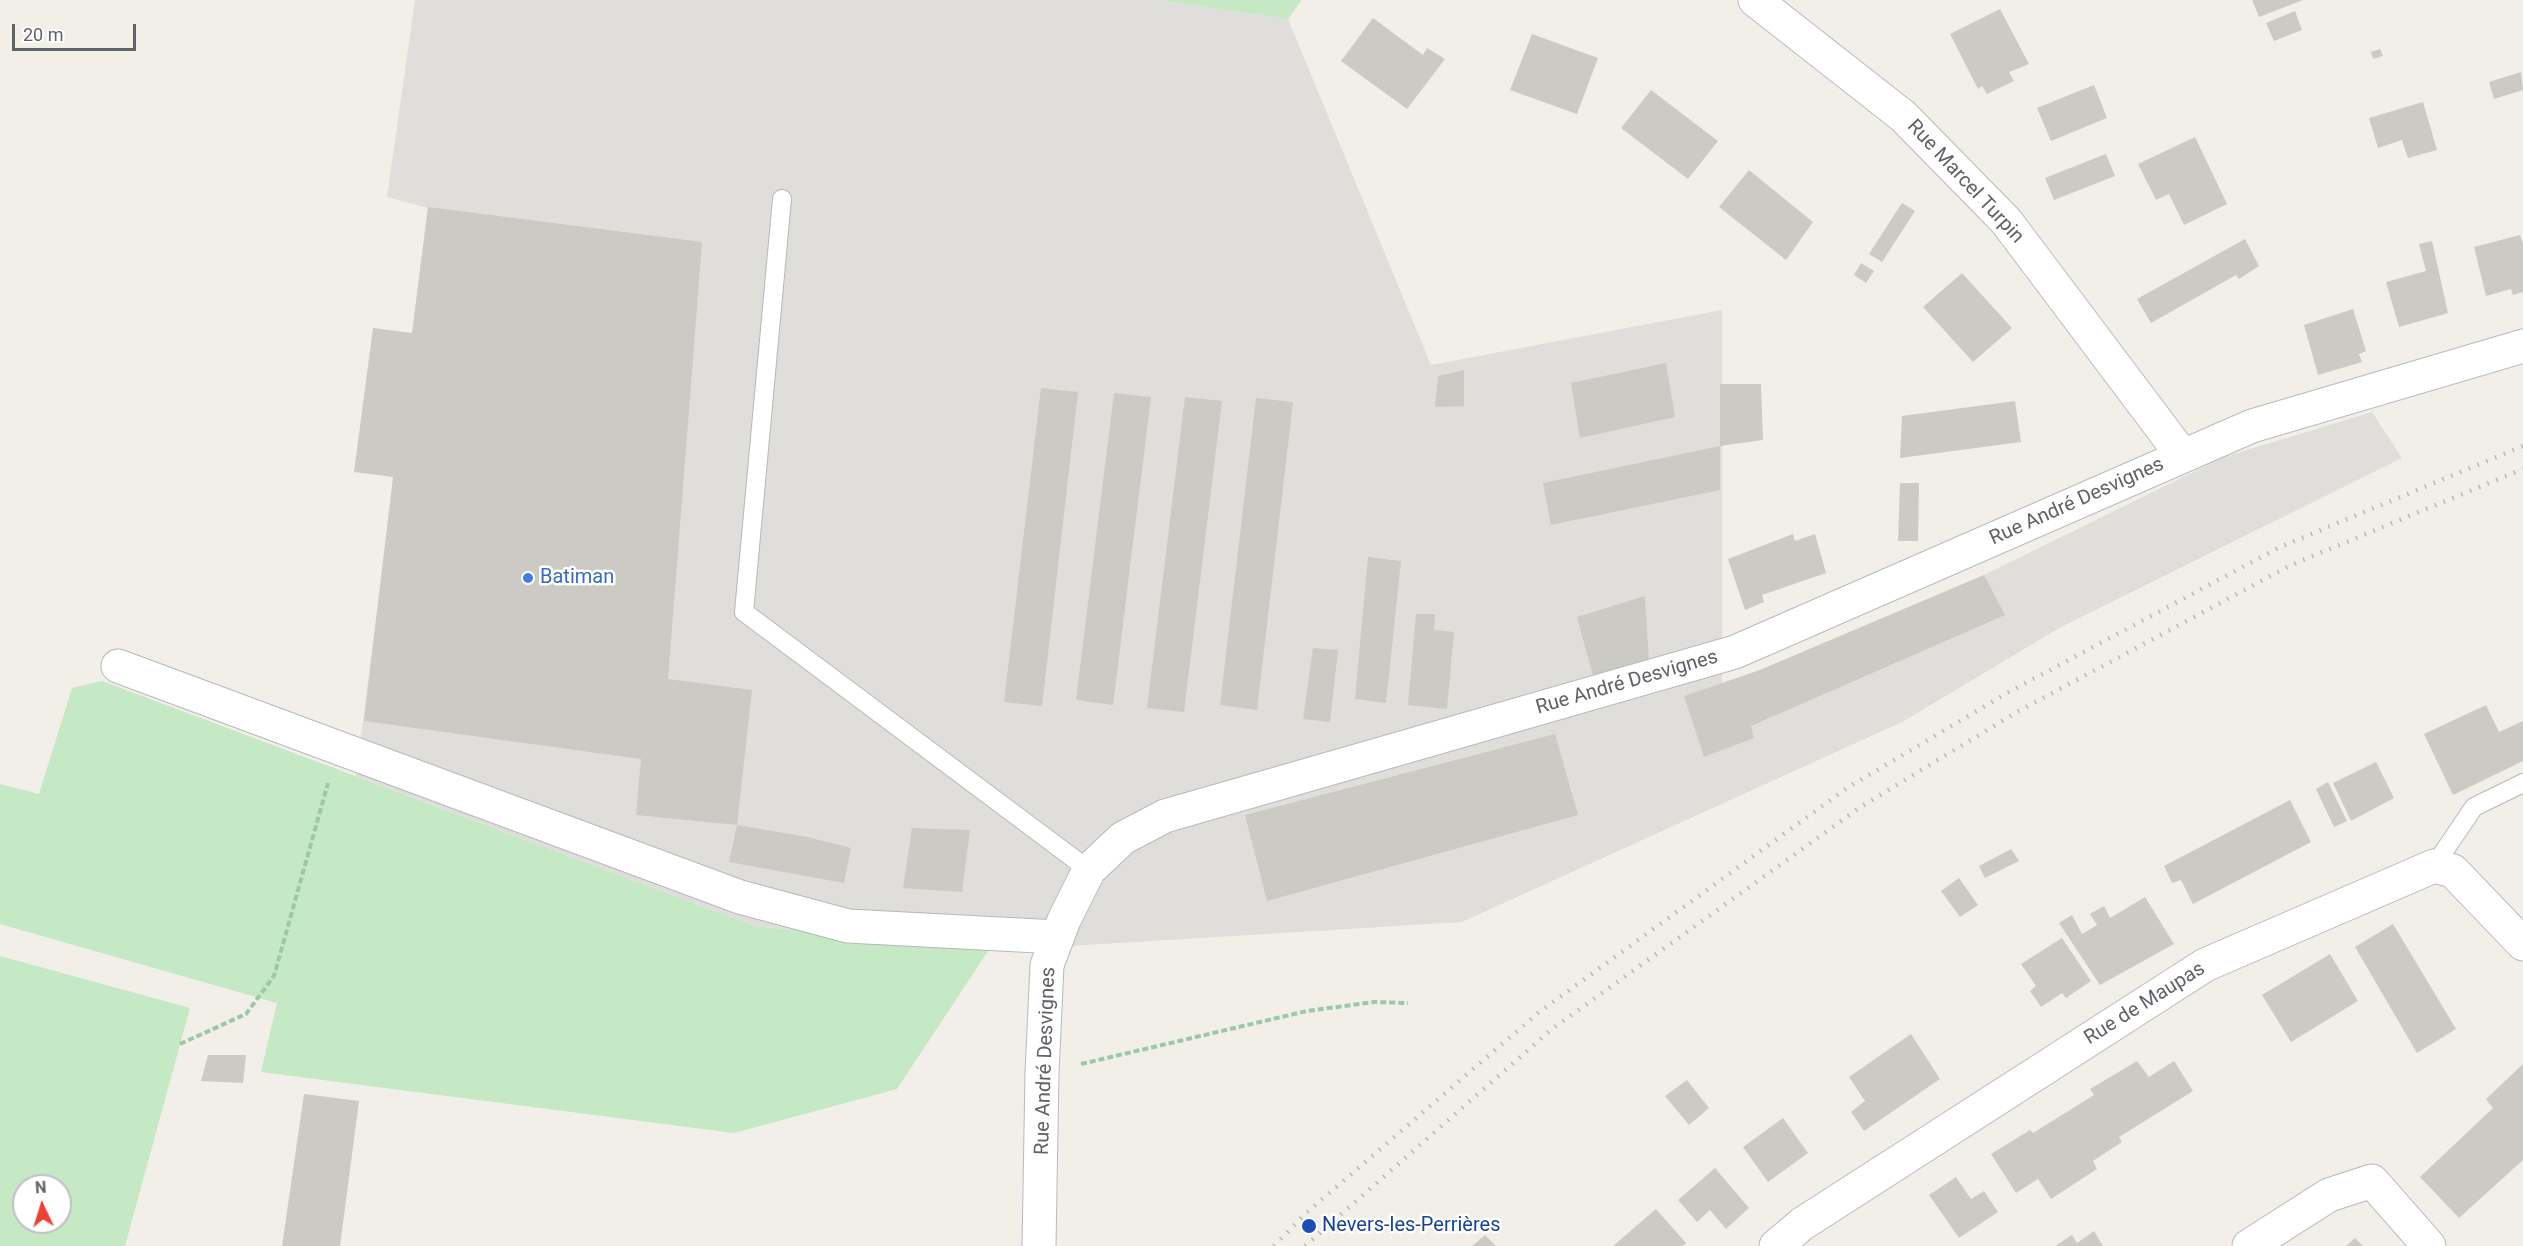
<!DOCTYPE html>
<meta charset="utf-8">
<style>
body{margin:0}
#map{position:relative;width:2523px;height:1246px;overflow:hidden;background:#f1efe8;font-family:Roboto,sans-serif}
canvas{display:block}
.north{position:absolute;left:12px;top:1174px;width:60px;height:60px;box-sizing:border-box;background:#fff;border:2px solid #bfc1c3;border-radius:50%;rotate:356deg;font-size:16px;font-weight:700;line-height:24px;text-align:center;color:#5f6368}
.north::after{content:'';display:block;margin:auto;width:21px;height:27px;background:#ea4335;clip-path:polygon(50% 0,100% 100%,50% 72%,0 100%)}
.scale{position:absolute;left:12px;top:24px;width:124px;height:27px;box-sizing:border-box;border:3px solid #5f6368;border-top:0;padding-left:8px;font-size:18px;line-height:21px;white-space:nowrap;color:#5f6368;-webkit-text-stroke:4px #fff;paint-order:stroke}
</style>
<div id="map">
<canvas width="2523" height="1246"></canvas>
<div class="north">N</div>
<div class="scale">20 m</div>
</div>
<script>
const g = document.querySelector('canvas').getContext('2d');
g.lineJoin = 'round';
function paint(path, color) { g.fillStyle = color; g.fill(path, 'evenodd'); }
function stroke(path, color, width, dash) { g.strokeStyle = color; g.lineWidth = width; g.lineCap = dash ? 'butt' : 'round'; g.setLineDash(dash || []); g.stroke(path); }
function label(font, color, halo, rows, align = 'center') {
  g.font = font + ' Roboto,sans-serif'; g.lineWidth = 5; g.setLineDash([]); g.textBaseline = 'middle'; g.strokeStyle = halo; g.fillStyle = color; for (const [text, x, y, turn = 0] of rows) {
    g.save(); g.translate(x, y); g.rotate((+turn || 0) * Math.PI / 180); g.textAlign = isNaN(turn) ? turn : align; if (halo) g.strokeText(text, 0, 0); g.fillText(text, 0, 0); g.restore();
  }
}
paint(new Path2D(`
 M415,0H1158L1288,19L1431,365L1722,310V683L1760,670L1984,575L2224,457L2372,412L2402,458L2061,627L1902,722L1462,922L988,951L755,926L356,776L428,208L387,197Z`), '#e0deda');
paint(new Path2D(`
 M1158,0H1302L1288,19Z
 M102,681L755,926L988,951L897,1089L734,1133L261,1072L277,1003L0,924V784L39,794L72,688Z
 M0,956L190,1008L125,1246H0ZM24,1186H60V1222H24Z`), '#c5e8c5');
paint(new Path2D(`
 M2252,0H2303L2259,17Z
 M2000,9L2029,64L2009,72L2014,81L1987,94L1982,86L1978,89L1950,34Z
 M2295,11L2302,30L2274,41L2266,23Z
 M1373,18L1423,55L1427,48L1445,59L1407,109L1341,61Z
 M1532,34L1598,58L1577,114L1510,90Z
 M2380,49L2383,56L2373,59L2371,52Z
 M2521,72L2523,90L2494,99L2489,82Z
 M2094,85L2107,118L2051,141L2037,108Z
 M1651,90L1718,141L1688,179L1621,128Z
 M2423,102L2437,150L2408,158L2402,140L2378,148L2369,118Z
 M2195,137L2227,204L2184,225L2169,194L2156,200L2138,164Z
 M2106,154L2115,176L2054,200L2045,178Z
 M1749,170L1813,222L1786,260L1719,207Z
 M1902,203L1915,211L1882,262L1869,254Z
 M428,207L702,242L668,679L752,690L737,825L807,837L851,848L844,883L729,862L737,825L636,815L641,759L364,721L393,477L354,472L373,328L412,333Z
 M2520,235L2523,243V292L2513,295L2511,289L2486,296L2474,247Z
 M2245,239L2259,266L2239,279L2236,275L2151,323L2137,299Z
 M2432,241L2448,313L2399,327L2386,282L2426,271L2419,244Z
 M1861,263L1874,271L1866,283L1854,275Z
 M1962,273L2012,328L1973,362L1923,307Z
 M2353,309L2366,351L2359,354L2362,362L2318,375L2304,325Z
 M1666,363L1675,417L1580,438L1571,383Z
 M1464,370V406L1435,407L1438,376Z
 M1720,384H1761L1763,440L1720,446V490L1551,525L1543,483L1720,446Z
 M1041,388L1078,392L1042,706L1004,702Z
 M1114,393L1151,397L1113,705L1076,700Z
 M1185,397L1222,401L1184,712L1147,708Z
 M1256,398L1293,402L1257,710L1220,705Z
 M2015,401L2021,442L1900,458L1902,416Z
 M1900,483H1919L1918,541H1898Z
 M1793,534L1795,541L1815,534L1826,573L1762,595L1764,602L1745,610L1728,559Z
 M1368,557L1401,561L1386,703L1355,699Z
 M1984,575L2005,615L1751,726L1754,738L1704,757L1684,696L1760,670Z
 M1645,596L1649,661L1593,676L1577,617Z
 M1416,614H1435L1434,630L1454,632L1447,709L1408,705Z
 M1313,648L1338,650L1330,722L1303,719Z
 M2486,705L2499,732L2523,721V761L2453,795L2424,734Z
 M1555,734L1578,815L1267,901L1245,815Z
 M2376,762L2394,798L2351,821L2333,783Z
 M2328,782L2347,821L2334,827L2316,789Z
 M2290,800L2311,842L2193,904L2181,880L2172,883L2164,866Z
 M912,828L970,830L962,892L903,888Z
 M2011,849L2019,861L1985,878L1979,866Z
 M1959,878L1978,905L1960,917L1941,891Z
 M2145,897L2174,944L2100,985L2059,923L2072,915L2082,934L2097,925L2090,914L2104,906L2110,918Z
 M2393,924L2456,1029L2417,1053L2355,947Z
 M2062,938L2091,981L2066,998L2062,993L2041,1007L2030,991L2036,986L2021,964Z
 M2330,954L2358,1001L2291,1042L2262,995Z
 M1911,1034L1940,1079L1864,1131L1851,1112L1865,1101L1849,1077Z
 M208,1055H246L243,1083L201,1081Z
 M2137,1061L2149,1077L2174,1061L2193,1091L2119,1137L2122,1142L2093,1161L2097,1169L2051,1199L2038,1179L2016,1193L1991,1154L2030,1130L2033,1133L2094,1095L2090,1089Z
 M2523,1064V1160L2459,1218L2420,1177L2493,1108L2486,1099Z
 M1687,1080L1709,1108L1689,1125L1665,1096Z
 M304,1094L359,1101L340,1246H282Z
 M1783,1118L1808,1153L1768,1182L1743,1147Z
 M1715,1168L1749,1208L1726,1229L1710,1210L1697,1222L1678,1200Z
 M1956,1177L1971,1199L1984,1191L1998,1212L1959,1238L1929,1195Z
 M1656,1209L1686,1243L1683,1246H1613Z
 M2094,1231L2103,1246H2055L2072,1235L2077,1243Z
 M1485,1235L1496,1246H1472Z
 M2355,1238L2363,1246H2346Z`), '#cccac5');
const lane = new Path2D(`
 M782,199L744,612L1089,870
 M2434,866L2474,807L2523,783`);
const street = new Path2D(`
 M118,666L740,897L848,926L1057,937
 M1776,1246L1802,1224L2205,965L2434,866L2453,871L2523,944
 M2249,1246L2329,1195L2372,1181L2429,1246`);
const secondary = new Path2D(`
 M1755,0L1903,116L2006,221L2182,455
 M1039,1246L1042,1073L1047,965L1064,920L1089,870L1123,838L1165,816L1735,652L2252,426L2523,346`);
stroke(lane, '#b5b8bc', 20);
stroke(street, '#b5b8bc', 35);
stroke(secondary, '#b6babf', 35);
stroke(new Path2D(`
 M180,1044L246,1014L274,976L328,783
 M1081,1064L1307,1011L1374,1002L1408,1003`), '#9cc7a9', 4, [6, 3]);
stroke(lane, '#fff', 18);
stroke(street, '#fff', 33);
stroke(secondary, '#fff', 33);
stroke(new Path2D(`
 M1274,1246L1305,1214L1538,1013L1847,788L2007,693L2280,547L2523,446
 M1305,1246L1552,1029L1862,806L2017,712L2291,565L2523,469`), '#b6b7b8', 4.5, [1.5, 8]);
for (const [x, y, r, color] of [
 [528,578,6,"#3f7fe0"],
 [1309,1226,8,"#1a4fb4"]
]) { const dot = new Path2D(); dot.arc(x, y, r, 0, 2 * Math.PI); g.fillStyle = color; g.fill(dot); stroke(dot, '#fff', 2); }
label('20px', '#5f6368', '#fff', [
 ["Rue Marcel Turpin",1965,182,47],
 ["Rue André Desvignes",2077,502,-24],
 ["Rue André Desvignes",1627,683,-16],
 ["Rue de Maupas",2145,1004,-32],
 ["Rue André Desvignes",1046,1061,-88]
]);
label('20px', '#366cbe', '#fff', [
 ["Batiman",540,578]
], 'left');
label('20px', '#164399', '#fff', [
 ["Nevers-les-Perrières",1322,1226]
], 'left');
</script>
